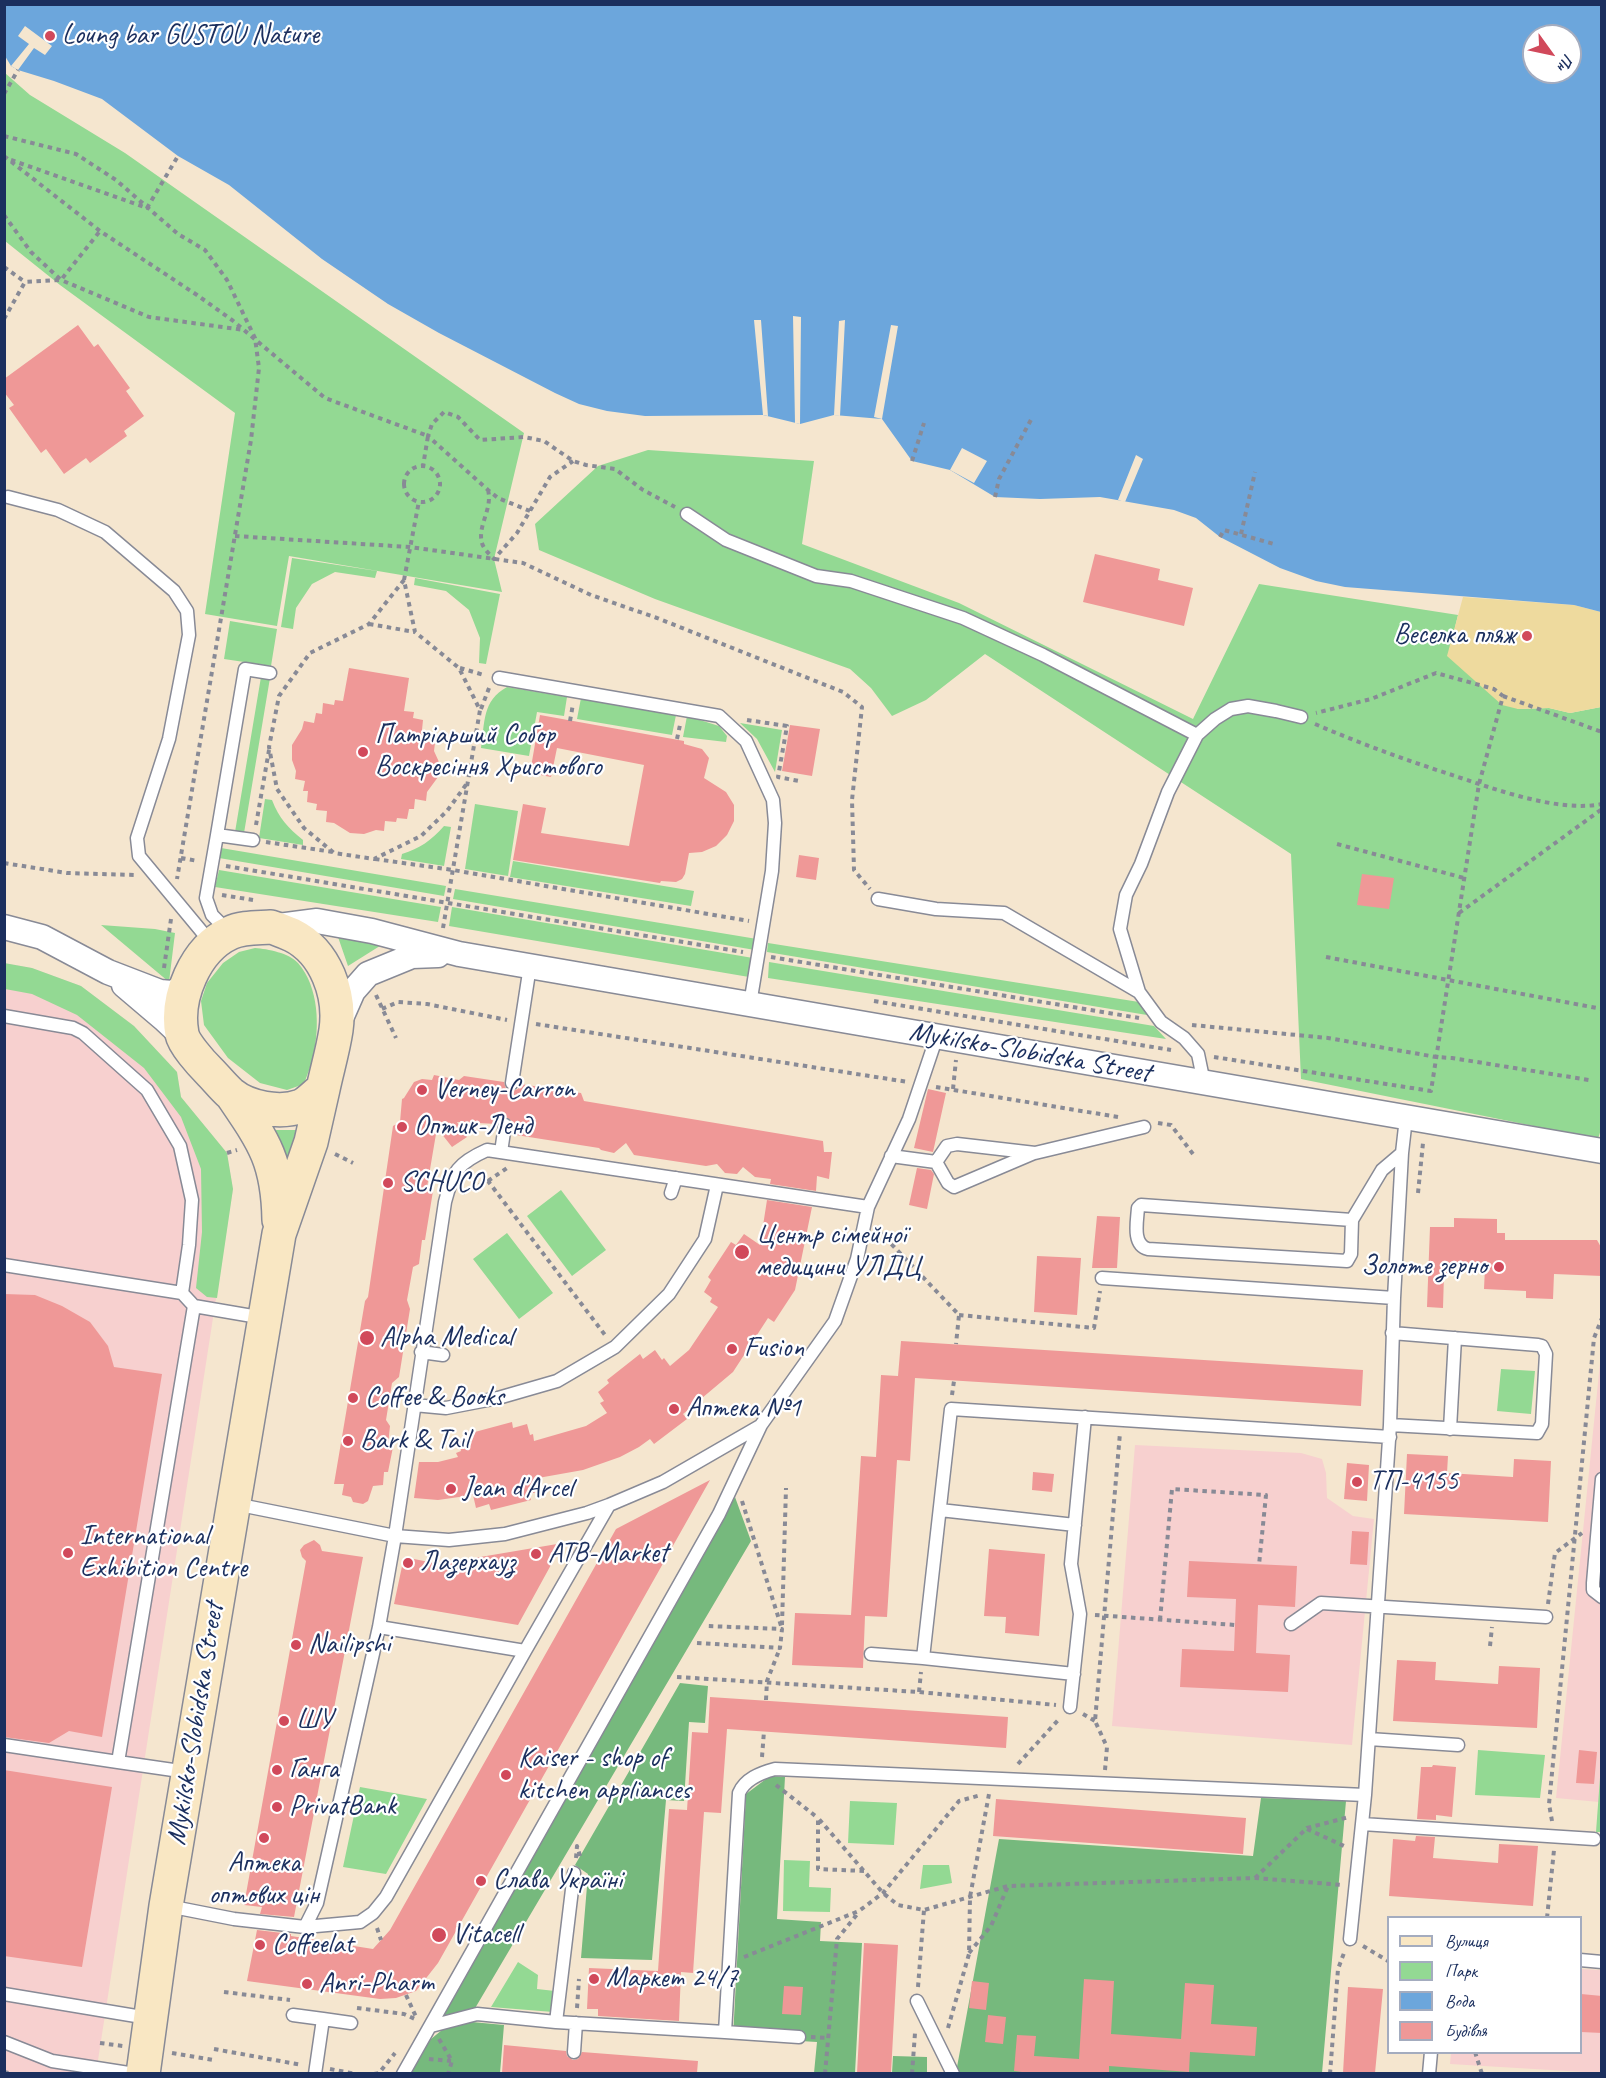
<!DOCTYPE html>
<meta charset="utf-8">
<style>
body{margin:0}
#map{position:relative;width:1606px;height:2078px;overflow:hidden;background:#f5e6cf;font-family:Caveat,sans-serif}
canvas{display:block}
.frame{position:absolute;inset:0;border:6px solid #1b2f5e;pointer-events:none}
.legend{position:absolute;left:1387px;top:1916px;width:195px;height:138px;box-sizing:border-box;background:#fff;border:2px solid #a4acbf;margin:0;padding:8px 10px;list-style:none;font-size:18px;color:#1b2f5e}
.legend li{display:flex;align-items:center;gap:12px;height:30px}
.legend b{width:30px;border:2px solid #a4acbf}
.north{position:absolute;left:1522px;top:24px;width:60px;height:60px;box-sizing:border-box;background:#fff;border:2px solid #a4acbf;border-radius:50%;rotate:123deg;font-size:16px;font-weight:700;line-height:24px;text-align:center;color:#1b2f5e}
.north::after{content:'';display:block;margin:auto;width:21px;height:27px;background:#d1495b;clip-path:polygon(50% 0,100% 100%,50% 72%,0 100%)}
</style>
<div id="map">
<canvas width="1606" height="2078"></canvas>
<div class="frame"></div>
<ul class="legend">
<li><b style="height:8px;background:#f9e7c3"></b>Вулиця</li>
<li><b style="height:16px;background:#93d993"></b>Парк</li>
<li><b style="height:16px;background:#6ca6dc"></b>Вода</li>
<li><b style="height:16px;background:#ef9897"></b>Будівля</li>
</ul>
<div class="north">Пн</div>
</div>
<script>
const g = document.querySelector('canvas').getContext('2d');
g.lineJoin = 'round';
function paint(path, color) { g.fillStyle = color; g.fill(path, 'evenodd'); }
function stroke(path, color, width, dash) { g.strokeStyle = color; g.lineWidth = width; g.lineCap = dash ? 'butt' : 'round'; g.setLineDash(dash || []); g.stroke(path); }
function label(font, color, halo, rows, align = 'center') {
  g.font = font + ' Caveat,sans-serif'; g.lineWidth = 4.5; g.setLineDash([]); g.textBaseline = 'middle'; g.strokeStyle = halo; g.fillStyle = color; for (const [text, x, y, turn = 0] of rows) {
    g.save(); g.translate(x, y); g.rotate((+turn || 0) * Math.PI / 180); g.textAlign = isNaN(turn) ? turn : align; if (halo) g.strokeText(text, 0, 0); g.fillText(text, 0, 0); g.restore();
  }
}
paint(new Path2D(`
 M4,963L32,968L81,986L134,1026L177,1072L181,1097L227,1153L233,1189L96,2073H5Z
 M1601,1353V1832H1596L1599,1802L1556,1798Z
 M1135,1445L1301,1453L1322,1459L1326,1473L1327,1498L1353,1516L1374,1519L1352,1745L1112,1726Z
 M1581,1969L1601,1970V2073L1450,2064L1451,2053L1580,2052Z`), '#f7d0cf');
paint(new Path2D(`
 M5,73L30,95L125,153L524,433L494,559L502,592L289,556L277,626L205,614L235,413L60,285L5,241Z
 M648,450L814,461L802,544L959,603L1193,719L1259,584L1458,615L1448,656L1518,709L1549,708L1570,713L1601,707L1602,1126L1598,1139L1301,1079L1291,854L985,654L926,700L892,716L871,688L850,669L655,599L539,550L535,524L598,466Z
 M292,558L377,571L375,578L335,572L312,584L296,608L293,629L281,627Z
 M415,578L500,594L486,664L479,663L480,638L469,610L446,591L414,585Z
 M230,621L277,629L271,666L224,659Z
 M261,677L270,678L244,833L235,832Z
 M507,687L567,697L564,716L537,712L529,756L481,748C485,722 482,701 507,687Z
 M581,698L676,715L672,735L577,719Z
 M687,716L719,726L727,736L726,742L683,737Z
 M740,723L782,730L775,772L757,739Z
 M265,799L272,800C279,818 288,828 303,840V845L259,838Z
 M475,804L518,811L508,876L465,869Z
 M444,826L451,827L444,866L401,859L402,854C420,848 431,841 444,826Z
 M221,848L446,886L444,896L219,858Z
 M513,861L694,891L691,906L510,877Z
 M219,870L441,907L438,922L215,887Z
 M455,889L757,939L755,950L453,899Z
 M452,907L753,958L749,977L449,926Z
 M101,925L155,929L175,933L169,982Z
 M338,937L383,944L348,966Z
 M768,943L1139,1002L1147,1015L767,952Z
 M255,948C268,949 289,953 298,963C319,987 320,1027 313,1057C311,1066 307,1075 304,1084L287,1090L260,1083L228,1058L204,1025L201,1001L207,983L223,963L239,952Z
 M769,962L1154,1026L1166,1039L768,978Z
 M4,963L32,968L81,986L134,1026L177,1072L181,1097L227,1153L233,1189L217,1298L207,1297L196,1288L202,1232L201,1169L181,1117L144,1068L77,1015L32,994L5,989Z
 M275,1130H302L293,1185L277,1136Z
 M561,1190L606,1250L572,1276L527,1216Z
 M507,1233L553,1293L519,1319L473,1259Z
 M1501,1369L1535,1371L1531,1414L1497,1411Z
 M1478,1750L1545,1755L1540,1798L1475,1795Z
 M1601,1764V1832H1596Z
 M360,1787L427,1799L386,1874L343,1867Z
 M850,1801L897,1803L894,1845L848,1843Z
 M784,1860L810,1861L809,1887L831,1888L830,1912L783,1911Z
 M923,1865H949L952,1883L920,1889Z
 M518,1962L538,1975L537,1989L555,1991L553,2012L491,2007Z`), '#93d993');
paint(new Path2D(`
 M735,1497L751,1541L474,2010L439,2019Z
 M680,1683L708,1686L705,1723L689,1722L684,1801L666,1800L652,1960L581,1958L588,1874L575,1865Z
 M770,1776L785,1777L777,1919L821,1922L820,1941L862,1943L855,2073H814L817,2042L733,2037L746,1794Z
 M1261,1798L1346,1801L1322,2073L959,2074L957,2067L999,1839L1253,1856Z
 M472,2022L504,2025L500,2073L408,2074L431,2039L442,2030Z
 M893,2056L927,2057V2073H892Z`), '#76b97d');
paint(new Path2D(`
 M1463,597L1574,605L1601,612V707L1570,713L1549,708L1518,709L1502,705L1447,656Z`), '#eeda9e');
paint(new Path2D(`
 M4,5H1601V612L1574,605L1345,587L1316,581L1280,568L1220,537L1196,518L1174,510L1100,497L1040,499L995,497L950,470L912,461L882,419L834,415L800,424L763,415L645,416L607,411L579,404L555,393L439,333L388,304L322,259L229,185L178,156L102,99L54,81L18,70L11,66L5,56ZM1534,36H1570V72H1534Z`), '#6ca6dc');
paint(new Path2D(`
 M25,26L52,46L45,55L34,48L18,70L11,66L29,44L18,36Z
 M793,316L801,317L800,424L795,423Z
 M754,320H761L768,416L763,415Z
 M845,320L840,416L834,415L839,321Z
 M891,325L898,326L882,419L874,417Z
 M962,448L987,461L974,483L950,470Z
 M1136,455L1143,459L1125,502L1118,500Z`), '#f5e6cf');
paint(new Path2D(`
 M78,325L94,347L98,344L130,388L126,391L144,416L124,431L127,436L90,463L86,458L64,474L46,449L41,453L9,408L14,405L4,392V379Z
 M1095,554L1160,569L1158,580L1193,588L1184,626L1083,602Z
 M349,668L409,678L404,711L414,712L413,718L423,720L422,730L426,731L425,741L435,743L434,751L439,762L438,777L427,792L426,801L415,799L414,809H409L407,819L397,818L396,822L385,821L384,831L376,830L364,834L350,833L334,823L326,822L327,811L316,810L317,804L307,802L308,791H303L305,781L295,779L296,771L292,760V745L302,729L304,721L314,723L316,713L322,714L323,703L334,705L335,700L343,701Z
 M540,715L684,741V744L702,749L709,758L704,778L726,792L734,805V821L727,835L716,846L702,852L689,853L685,874L682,879L676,882L661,881L660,883L513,860L523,804L546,808L541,833L629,846L644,765L557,748L551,777L530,773Z
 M790,725L820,729L812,776L782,771Z
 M799,855L819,858L816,880L796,877Z
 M1362,874L1394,878L1389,909L1357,905Z
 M434,1075L459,1080L464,1076L504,1082L506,1089L511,1091L518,1089L520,1084L581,1093L584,1101L823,1141L824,1152H832L829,1179L817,1176L816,1191L770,1184L771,1179L755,1177L743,1167L737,1174L725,1173L717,1164L706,1166L634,1155L626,1143L614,1153L601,1150L599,1148L516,1135L513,1130L512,1121L506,1117L499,1119L497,1124L457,1122L467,1137L452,1147L437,1128L427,1187L433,1191L425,1240H422L419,1264L413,1267L407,1300L410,1309L399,1377L392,1383L386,1420L390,1426L388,1445L393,1447L388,1472H384L383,1485L373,1486L368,1501L363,1504L353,1502L351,1497L342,1495L344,1484H334L365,1301L368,1297L393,1126L400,1122L402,1099L404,1098L414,1082L422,1079L432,1080Z
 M928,1089L946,1093L933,1152L914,1148Z
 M917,1168L931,1170L934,1174L927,1209L909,1205Z
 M767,1200L812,1207L795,1290L774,1322L768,1318L733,1372L683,1414L687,1419L654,1444L650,1439L639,1447L620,1457L583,1470L538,1478L541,1491L529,1494L531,1500L491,1510L489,1504L476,1508L473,1495L438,1500L414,1498L419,1462H438L458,1457L456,1453L461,1451L458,1441L472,1438L471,1433L512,1422L513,1428L527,1424L530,1435L533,1434L534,1441L586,1426L607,1413L600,1403L604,1401L598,1392L609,1383L607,1380L640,1354L643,1359L655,1350L662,1360L664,1358L670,1366L689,1350L718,1307L710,1302L712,1298L704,1292L711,1280L708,1277L731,1242L736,1245L744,1234L760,1245Z
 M1097,1216L1120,1217L1117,1268H1092Z
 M1454,1218L1497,1219V1233H1505V1240H1597L1602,1249V1276L1554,1274L1553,1299L1526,1298V1291L1484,1289L1485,1267L1453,1266V1274H1444L1443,1308L1427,1307L1430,1227H1454Z
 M1037,1256L1081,1258L1077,1315L1034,1312Z
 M4,1294L35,1295L62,1306L90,1322L108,1346L114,1367L162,1374L102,1737L69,1731L49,1743L4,1737Z
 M901,1341L1363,1370L1361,1406L915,1378L910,1461L897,1460L887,1617L865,1616L863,1668L792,1665L795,1613L851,1615L861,1456L876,1457L881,1375L898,1376Z
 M1407,1454L1448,1456L1447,1473L1513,1477L1514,1459L1551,1461L1548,1522L1404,1514Z
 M1347,1463L1369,1465L1367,1501L1344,1499Z
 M1033,1472L1054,1474L1052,1492L1032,1490Z
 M710,1480L438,1963L416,1991L396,1998L380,1999L247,1981L257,1930L291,1934V1936L373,1949L390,1930L616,1529Z
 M1352,1531L1369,1532L1367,1565L1350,1564Z
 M314,1540L320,1545L322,1551L363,1557L294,1917L260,1914L262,1907L244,1905L306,1561L302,1557L300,1550L304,1545Z
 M563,1543L518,1625L394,1604L404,1557L439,1564Z
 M989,1549L1045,1554L1039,1636L1005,1633L1006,1617L984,1616Z
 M1189,1561L1297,1566L1295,1607L1258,1605L1256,1653L1290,1655L1288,1692L1180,1687L1182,1649L1234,1651L1236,1599L1187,1597Z
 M1397,1660L1436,1662L1435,1680L1498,1684L1499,1666L1540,1668L1537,1728L1393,1721Z
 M710,1697L1008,1717L1006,1748L727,1729L721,1813L704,1812L693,1973L681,1972L679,2021L598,2016V2009H587L589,1968L658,1971L669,1809L687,1810L692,1732L708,1733Z
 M1579,1750L1597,1752L1594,1784L1576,1783Z
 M1433,1765L1456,1767L1452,1817L1436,1815V1820L1417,1819L1421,1767H1432Z
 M4,1770L112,1787L82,1967L4,1956Z
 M996,1799L1246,1818L1243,1854L993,1836Z
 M1416,1836L1435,1837L1433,1858L1498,1863L1499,1844L1538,1846L1533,1906L1389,1896L1393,1839L1415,1841Z
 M864,1943L898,1945L891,2073H857Z
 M1084,1979L1114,1981L1111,2034L1181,2039L1185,1983L1214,1985L1211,2024L1257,2027L1255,2056L1190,2052L1189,2072L1109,2066V2073H1030L1014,2071L1017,2035L1036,2036L1034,2056L1079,2059Z
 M972,1981L989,1983L986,2010L969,2008Z
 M784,1986L803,1987L801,2015L782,2014Z
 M1348,1987L1383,1989L1375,2073H1343Z
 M1581,1994L1602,1996V2033L1581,2032Z
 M988,2015L1006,2017L1003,2044L985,2042Z
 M504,2045L566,2051L567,2056L573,2060L578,2059L582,2052L698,2061L697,2073H502Z`), '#ef9897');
const lane = new Path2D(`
 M8,497L58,510L105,532L174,591L187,611L189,635L169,739L137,838L139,856L212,944
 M687,514L726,540L816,576L851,581L963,618L1043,655L1197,735
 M499,678L719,716L746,741L773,800L775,823L772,871L750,1004
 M217,835L206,898L212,915L229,932
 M253,840L217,835L245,669L270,673
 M878,899L936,909L1004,913L1139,992
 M4,1016L73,1028L83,1033L147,1090L180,1146L192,1200L189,1245L182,1293
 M512,1083L530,966
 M1204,1083L1198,1054L1184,1038L1161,1022L1139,992L1120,929L1126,895L1141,864L1168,792L1197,735L1215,719L1231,709L1248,706L1276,711L1301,717
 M501,1152L505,1125
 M891,1156L936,1162L947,1146L957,1144L1035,1153L1144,1127
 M936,1162L948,1183L954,1187L1034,1153
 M671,1193L676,1178
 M1352,1220L1141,1205L1138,1208C1137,1222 1132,1245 1148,1249L1347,1261L1351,1254L1352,1220L1382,1170L1402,1153
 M4,1265L182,1293L194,1306L264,1318
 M1102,1278L1394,1298
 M421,1352L443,1355
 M414,1405L446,1408L498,1398L557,1381L615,1347L669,1294L705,1239L717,1185
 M1390,1425L1537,1433L1542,1424L1546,1354L1542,1346L1538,1345L1392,1333
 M1450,1429L1455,1338
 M1602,1479L1593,1583V1590L1602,1597
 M235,1504L395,1536L449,1540L505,1534L587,1513L609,1505L663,1482L760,1426
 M940,1510L1075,1525
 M1291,1624L1321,1603L1546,1617
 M379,1627L525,1651L609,1505
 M871,1654L923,1658L951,1409L1390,1437
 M923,1658L1074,1674
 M1070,1707L1080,1614L1071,1564L1085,1417
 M1369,1739L1458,1745
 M4,1745L118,1762
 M187,1772L118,1762L194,1306
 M1362,1824L1594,1839
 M168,1906L234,1919L305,1927L360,1922L373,1913L386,1897L525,1651
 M305,1927L317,1903L379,1627L395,1536L445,1202C453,1171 458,1163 487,1150L868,1207
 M1350,1939L1365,1795L1390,1425L1394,1298L1402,1153L1406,1118
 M1580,1960L1602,1962
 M4,1994L148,2018
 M917,2001L953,2074
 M293,2015L323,2019
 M556,2022L574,1873
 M431,2026L477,2014L556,2022L725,2032L739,1793C745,1779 760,1773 775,1769L1365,1795
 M725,2032L799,2037
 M4,2042L52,2061L135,2074
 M574,2052L576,2023
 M315,2074L323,2019L351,2023
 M403,2074L719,1514L761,1425L835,1321L857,1259L868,1207L909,1119L937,1036
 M1429,2074L1431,2052`);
const street = new Path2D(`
 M4,927L42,937L108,972L160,992L172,993L186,986
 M271,927L317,921L372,931L459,954L1602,1151
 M124,985L164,1019L182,1036
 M338,1025L353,991L368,974L412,956L438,955`);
const secondary = new Path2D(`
 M271,927C278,929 285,932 292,935C326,952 341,995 336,1030C333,1050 327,1070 323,1089C316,1094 308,1103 301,1106C280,1114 248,1108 231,1094C223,1087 216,1078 209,1071C201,1063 184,1044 182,1034C175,998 195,949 230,933C242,927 258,928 271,927Z
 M232,1095C264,1142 278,1161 279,1220
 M143,2074L166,1906L279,1234L311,1142L323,1089`);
stroke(lane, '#888a96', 15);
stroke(street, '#888a96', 27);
stroke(secondary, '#888a96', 36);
stroke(new Path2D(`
 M4,94L18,70
 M4,136L76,154L116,180L178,234L205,250L227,280L255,338L259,368L251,440L177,879
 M4,156L100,231L197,295L232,320L325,398L428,436L423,466
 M11,160L147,208L178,156
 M4,215L31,252L61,280L149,317L244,330
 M4,267L25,282
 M4,319L25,282L61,280L100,231
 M912,461L924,423
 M404 484a18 18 0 1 1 36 0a18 18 0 1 1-36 0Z
 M488,490C493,509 477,526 482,543C483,548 490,555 494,559L517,533L550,477L573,461
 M995,497L999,479L1033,416
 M530,511L498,498L488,490L428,436L432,424L444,412L458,417L480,440L524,437L544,441L573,461L586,465L615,469L643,490L675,507
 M1241,534L1255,472
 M235,536L410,547L523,563L591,595L657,618L843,692L862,707L852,800L854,870L870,889
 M1220,537L1224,530L1274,544
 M404,580L419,501
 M369,624L415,632
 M460,668L484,675
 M1503,696L1602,732
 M481,709L489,688
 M747,720L787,726L778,777L799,781
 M570,721L573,704
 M1315,724C1359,743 1403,759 1449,774C1492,788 1557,813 1602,804
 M677,739L680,725
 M256,825L269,750
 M266,842L333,852
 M1337,844L1464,878
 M181,858L198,861
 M375,859L453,870L749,921
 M4,863L67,873L134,875
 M226,866L743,952
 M222,895L253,900
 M1459,913L1602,809
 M443,928L480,710L459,668L415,632L404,580L369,624L310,653L279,696L269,747L277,789L304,828L334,853L374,859L421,836L447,811L468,782
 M771,957L1139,1018
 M1326,957L1602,1009
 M164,968L171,919
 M376,995L396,1038
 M874,1001L1171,1050
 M382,1009L398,1002L427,1004L507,1020
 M536,1024L908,1082
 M1192,1025L1328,1038L1436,1057L1452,1058L1589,1080
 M1214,1057L1431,1091L1479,784L1503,696L1494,689L1436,673L1371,699L1316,713
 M936,1087L1118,1117
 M953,1089L956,1060
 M1158,1123L1171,1125L1193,1154
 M227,1153L237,1150
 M335,1154L353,1163
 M488,1181L507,1168
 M463,1193L488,1181L605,1335
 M1418,1193L1423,1143
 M879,1231L959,1315L956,1344
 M959,1315L1094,1328L1100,1291
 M952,1395L954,1381
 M742,1501L782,1629
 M1548,1604L1555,1553L1582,1533
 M1095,1615L1235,1625
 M1160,1620L1172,1489L1266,1495L1259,1565
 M782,1625L786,1488
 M697,1643L780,1648L782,1629L707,1626
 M1490,1646L1492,1627
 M677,1677L919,1692L1056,1705
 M919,1692L921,1672
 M766,1700L767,1681L780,1648
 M1083,1714L1095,1721
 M762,1757L764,1731
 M1018,1764L1060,1718
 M1105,1770L1107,1747L1095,1721L1120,1433
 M776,1785L818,1818
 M1552,1821L1549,1804L1594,1338L1602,1318
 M1307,1829L1344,1846
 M576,1858L577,1846L581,1859
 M864,1871L818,1869V1818L883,1893L898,1905L924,1910L1008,1886L1255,1878L1343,1885
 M1255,1878L1307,1828L1349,1817
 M1547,1918L1554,1850
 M377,1928L381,1940
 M1363,1946L1388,1961
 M969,1953L991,1926L1008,1886
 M744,1957L859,1911L883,1893L959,1801L981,1795
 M918,1987L924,1910
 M224,1992L290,2000
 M406,1995L417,2019
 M357,2008L404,2014L417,2020
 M577,2008L579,1979
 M948,2028L969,1954L970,1897L989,1794
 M811,2037L828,2038
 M439,2039L452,2061L448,2074
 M100,2043L123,2046
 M214,2049L302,2065
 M1475,2052L1482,2074
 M172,2053L213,2060
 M429,2059L451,2061
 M330,2069L356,2074
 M4,2072L13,2074
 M374,2074L379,2073L395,2053
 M825,2074L837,1939L859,1912
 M912,2074L915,2033
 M1330,2074L1338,1969L1344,1953
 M1451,2074V2073`), '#888a96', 4, [4.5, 4.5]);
stroke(lane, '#fff', 12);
stroke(street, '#fff', 24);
stroke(secondary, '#f9e7c3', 33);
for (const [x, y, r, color] of [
 [50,36,6,"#d1495b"],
 [1527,636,6,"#d1495b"],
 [363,752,6,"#d1495b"],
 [422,1090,6,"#d1495b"],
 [402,1127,6,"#d1495b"],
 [388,1183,6,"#d1495b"],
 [742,1252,8,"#d1495b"],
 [1499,1267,6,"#d1495b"],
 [367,1338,8,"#d1495b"],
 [732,1349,6,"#d1495b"],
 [353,1398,6,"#d1495b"],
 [674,1409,6,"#d1495b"],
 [348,1441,6,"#d1495b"],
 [1357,1482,6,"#d1495b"],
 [451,1489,6,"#d1495b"],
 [68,1553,6,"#d1495b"],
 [536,1554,6,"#d1495b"],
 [408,1563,6,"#d1495b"],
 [296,1645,6,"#d1495b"],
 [284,1721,6,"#d1495b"],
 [277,1770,6,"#d1495b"],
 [506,1775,6,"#d1495b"],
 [277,1807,6,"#d1495b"],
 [264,1838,6,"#d1495b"],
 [481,1881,6,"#d1495b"],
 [439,1935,8,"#d1495b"],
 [260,1945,6,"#d1495b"],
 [594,1979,6,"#d1495b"],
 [307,1984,6,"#d1495b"]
]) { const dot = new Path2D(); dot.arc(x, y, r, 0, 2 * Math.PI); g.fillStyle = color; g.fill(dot); stroke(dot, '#fff', 2); }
label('28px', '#1b2f5e', '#fff', [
 ["Loung bar GUSTOU Nature",62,36],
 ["Веселка пляж",1515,636,"right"],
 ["Патріарший Собор",375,736],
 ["Воскресіння Христового",375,768],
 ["Verney-Carron",434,1090],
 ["Оптик-Ленд",414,1127],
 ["SCHUCO",400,1183],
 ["Центр сімейної",756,1236],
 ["медицини УЛДЦ",756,1268],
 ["Золоте зерно",1487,1267,"right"],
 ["Alpha Medical",380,1338],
 ["Fusion",744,1349],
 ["Coffee & Books",365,1398],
 ["Аптека №1",686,1409],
 ["Bark & Tail",360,1441],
 ["ТП-4155",1369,1482],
 ["Jean d'Arcel",463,1489],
 ["International",80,1537],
 ["Exhibition Centre",80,1569],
 ["ATB-Market",548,1554],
 ["Лазерхауз",420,1563],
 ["Nailipshi",308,1645],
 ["ШУ",296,1721],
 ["Kaiser - shop of",518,1759],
 ["kitchen appliances",518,1791],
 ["Ганга",289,1770],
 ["PrivatBank",289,1807],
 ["Аптека",264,1864,"center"],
 ["оптових цін",264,1896,"center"],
 ["Слава Україні",493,1881],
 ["Vitacell",452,1935],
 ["Coffeelat",272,1945],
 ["Маркет 24/7",606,1979],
 ["Anri-Pharm",319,1984]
], 'left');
label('28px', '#1b2f5e', '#fff', [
 ["Mykilsko-Slobidska Street",1030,1053,10],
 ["Mykilsko-Slobidska Street",196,1724,-81]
]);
</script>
